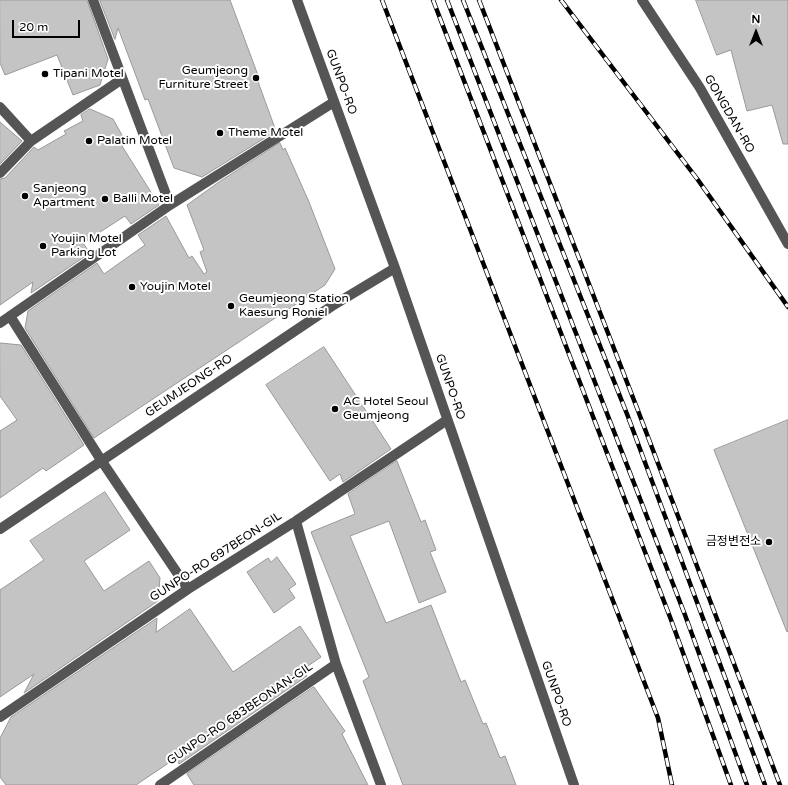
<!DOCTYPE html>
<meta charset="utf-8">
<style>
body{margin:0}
#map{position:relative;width:788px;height:785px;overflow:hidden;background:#fff;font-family:"Varela Round",sans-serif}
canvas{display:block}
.north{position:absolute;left:736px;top:12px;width:40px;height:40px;-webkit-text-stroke:3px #fff;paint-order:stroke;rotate:0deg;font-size:11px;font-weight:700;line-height:16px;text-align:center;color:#000}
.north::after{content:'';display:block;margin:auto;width:14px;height:18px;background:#000;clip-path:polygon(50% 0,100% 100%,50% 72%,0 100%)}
.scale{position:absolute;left:12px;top:20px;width:68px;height:18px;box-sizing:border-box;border:2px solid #000;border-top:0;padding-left:5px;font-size:12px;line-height:14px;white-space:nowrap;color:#000;-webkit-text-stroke:3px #fff;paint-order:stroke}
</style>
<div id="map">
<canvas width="788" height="785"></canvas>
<div class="north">N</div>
<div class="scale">20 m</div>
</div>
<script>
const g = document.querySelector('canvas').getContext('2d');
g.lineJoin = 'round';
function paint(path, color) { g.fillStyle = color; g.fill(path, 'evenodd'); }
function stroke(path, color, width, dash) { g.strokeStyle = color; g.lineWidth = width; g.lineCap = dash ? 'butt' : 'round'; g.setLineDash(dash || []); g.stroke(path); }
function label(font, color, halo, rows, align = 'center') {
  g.font = font + ' "Varela Round","Noto Sans KR",sans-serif'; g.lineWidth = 4; g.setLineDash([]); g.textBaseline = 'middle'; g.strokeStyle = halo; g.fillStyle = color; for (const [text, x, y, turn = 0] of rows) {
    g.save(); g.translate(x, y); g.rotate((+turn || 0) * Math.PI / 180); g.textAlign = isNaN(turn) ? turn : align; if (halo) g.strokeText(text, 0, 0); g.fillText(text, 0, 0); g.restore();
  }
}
const building = new Path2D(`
 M0,0H87L108,59L100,85L73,95L57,55L5,75L0,63Z
 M100,0H230L259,78L257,79L276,131L202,177L174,168L148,99L145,100L118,28L115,39Z
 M696,0H788V144H783L772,105L747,111L731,50L717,55Z
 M90,109L113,119L127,144L122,146L159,205L131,224L125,216L83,243L90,253L31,293L33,282L0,305V179L5,178L34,147L38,150L66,134L64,131L83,121L81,115Z
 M0,122L22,141L0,164Z
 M280,143L283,150L285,148L309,202L335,269L325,285L94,438L25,328L28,311L97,263L104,274L145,245L138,235L166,216L189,258L192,256L204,274L207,272L200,252L204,250L187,205L219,182Z
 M0,343L21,345L84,445L46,471L43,468L0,498V431L17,420L0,396Z
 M324,347L391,449L343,482L340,474L330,481L266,385Z
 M788,420V631L787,632L714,450Z
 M397,461L421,522L425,520L436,550L430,552L446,592L419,603L389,521L350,536L386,623L431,605L461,682L465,680L483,724L486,723L500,758L505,756L516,785H403L363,681L369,677L311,532L355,514L348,494Z
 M105,492L130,530L84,561L104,591L149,561L160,578L158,601L24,693L34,674L0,697V590L44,560L30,541Z
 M277,557L296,584L289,589L295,598L274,613L247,572L268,558L271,562Z
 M190,609L233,672L300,626L321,657L302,670L307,676L179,764L176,758L136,785H6L0,777V738L11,717L157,618L156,632Z
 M314,687L345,731L342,734L368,785H194L187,774Z`);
paint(building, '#c4c4c4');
stroke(building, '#999', 1);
stroke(new Path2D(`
 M93,0L170,205
 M297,0L395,268L574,785
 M642,0L700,88L788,244
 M0,107L31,141
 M0,173L31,141L122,79
 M10,316L101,460L188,589
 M0,323L170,205L334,102
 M296,521L336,664L381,785
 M0,529L332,306L395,268
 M0,717L188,589L296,521L447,420
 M160,785L336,664`), '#555', 10);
const rail = new Path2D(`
 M382,0L658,718L672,785
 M433,0L670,617L731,785
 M447,0L685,615L747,785
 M463,0L627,414L765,785
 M479,0L637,408L780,785
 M561,0L698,180L788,307`);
stroke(rail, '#000', 4.5);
stroke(rail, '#fff', 3, [9]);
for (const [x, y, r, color] of [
 [45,74,4,"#000"],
 [256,78,4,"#000"],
 [220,133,4,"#000"],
 [89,141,4,"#000"],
 [25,196,4,"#000"],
 [105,199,4,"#000"],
 [43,246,4,"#000"],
 [132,287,4,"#000"],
 [231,306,4,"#000"],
 [335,409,4,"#000"],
 [769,542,4,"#000"]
]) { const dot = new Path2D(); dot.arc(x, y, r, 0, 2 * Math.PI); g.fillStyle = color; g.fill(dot); stroke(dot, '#fff', 1.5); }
label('12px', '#000', '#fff', [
 ["Geumjeong",248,71,"right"],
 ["Furniture Street",248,85,"right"],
 ["Tipani Motel",53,74],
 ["Theme Motel",228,133],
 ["Palatin Motel",97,141],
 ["Sanjeong",33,189],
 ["Apartment",33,203],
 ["Balli Motel",113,199],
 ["Youjin Motel",51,239],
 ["Parking Lot",51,253],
 ["Youjin Motel",140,287],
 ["Geumjeong Station",239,299],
 ["Kaesung Roniel",239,313],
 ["AC Hotel Seoul",343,402],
 ["Geumjeong",343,416],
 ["금정변전소",761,542,"right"]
], 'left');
label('12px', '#000', '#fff', [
 ["GUNPO-RO",341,82,70],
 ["GONGDAN-RO",729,114,60],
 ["GEUMJEONG-RO",189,386,-34],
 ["GUNPO-RO",450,387,71],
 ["GUNPO-RO 697BEON-GIL",216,557,-33],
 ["GUNPO-RO",556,694,71],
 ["GUNPO-RO 683BEONAN-GIL",240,714,-34]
]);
</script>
